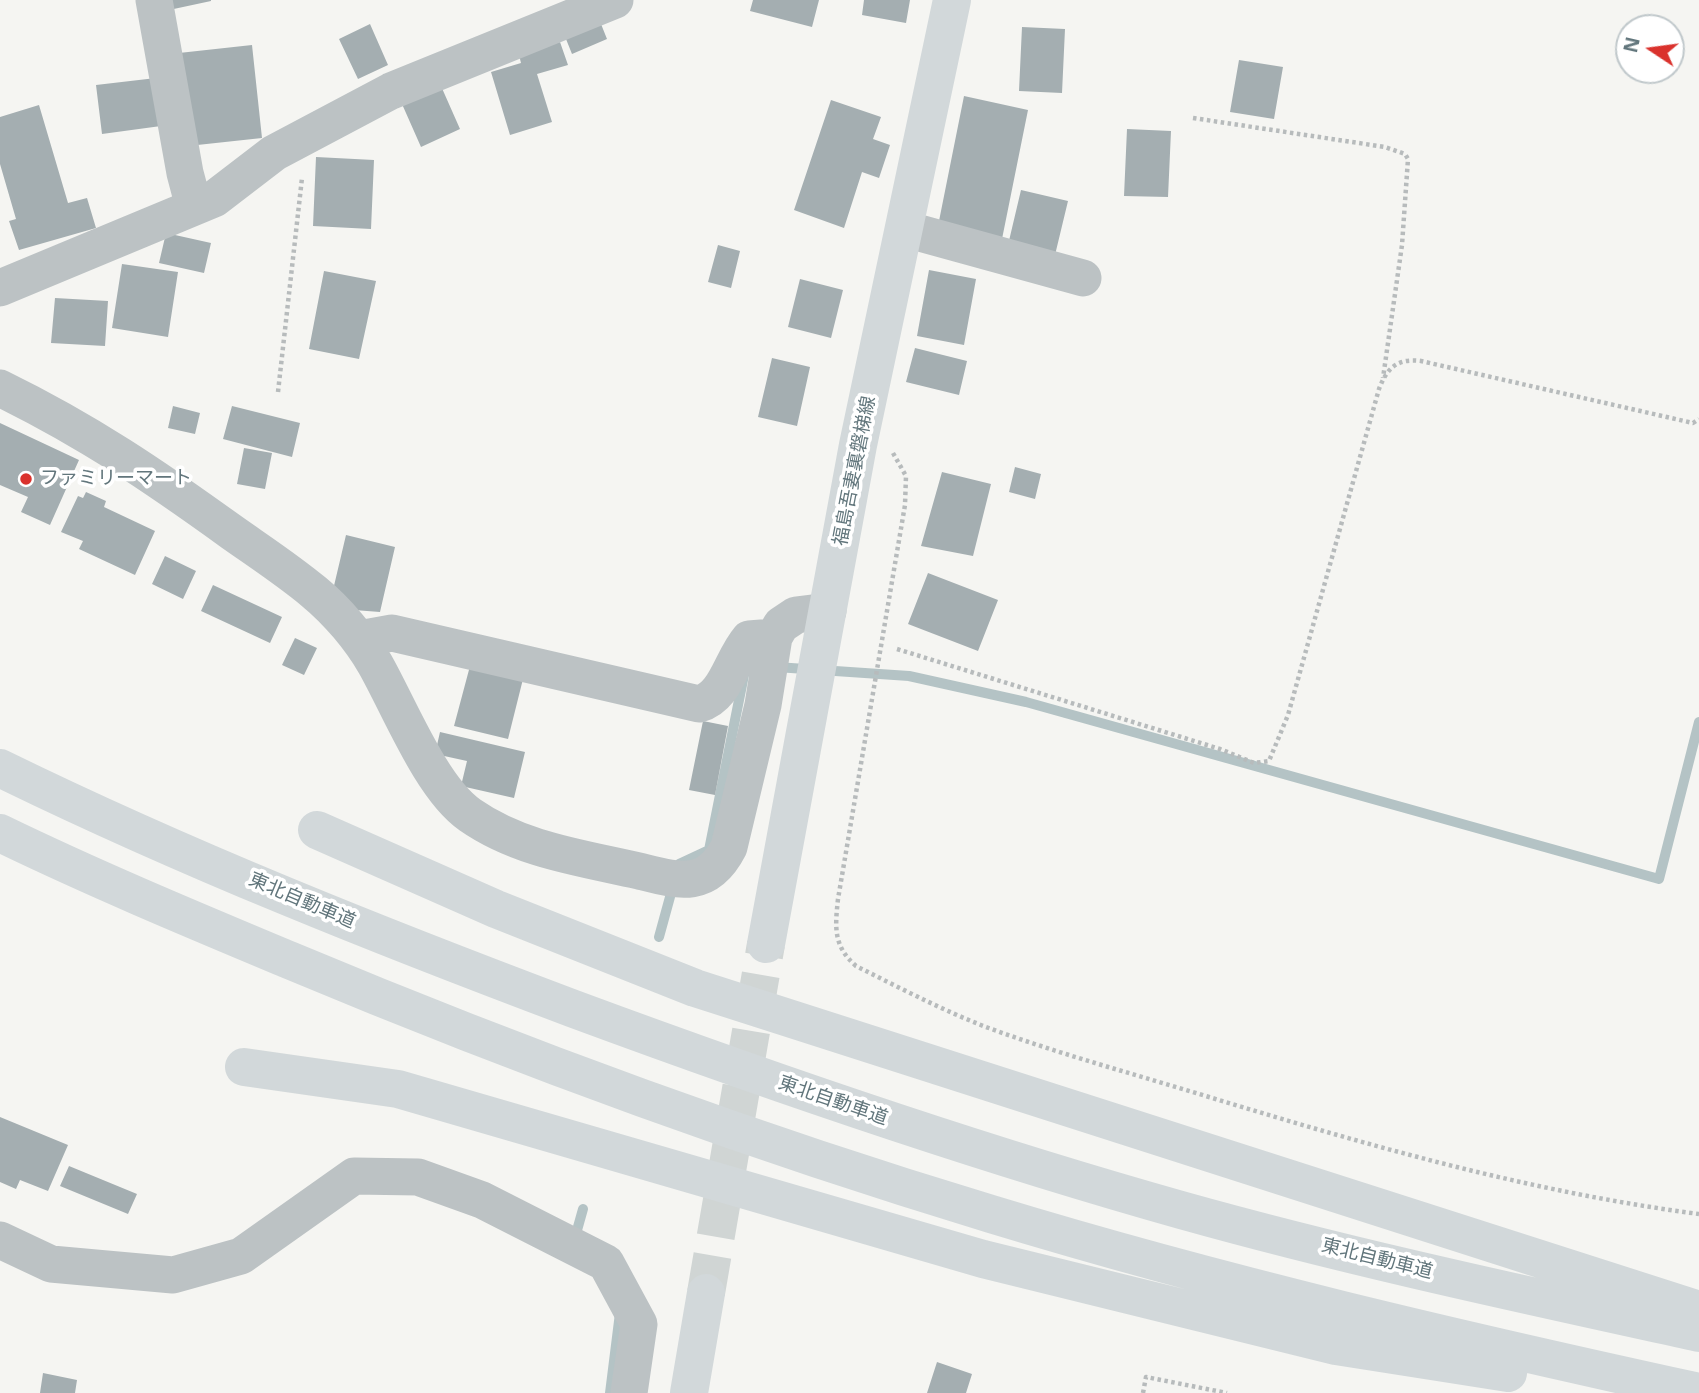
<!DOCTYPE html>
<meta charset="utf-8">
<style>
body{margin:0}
#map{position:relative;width:1699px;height:1393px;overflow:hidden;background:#f5f5f2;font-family:"Open Sans",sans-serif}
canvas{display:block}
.north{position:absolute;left:1615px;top:14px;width:70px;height:70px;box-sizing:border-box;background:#fff;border:2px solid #c0c8cb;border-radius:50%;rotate:283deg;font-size:19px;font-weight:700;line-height:28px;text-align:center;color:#62767c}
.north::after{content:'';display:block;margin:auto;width:24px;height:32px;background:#da322d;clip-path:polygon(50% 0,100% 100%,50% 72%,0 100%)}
</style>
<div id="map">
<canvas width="1699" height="1393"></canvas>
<div class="north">N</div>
</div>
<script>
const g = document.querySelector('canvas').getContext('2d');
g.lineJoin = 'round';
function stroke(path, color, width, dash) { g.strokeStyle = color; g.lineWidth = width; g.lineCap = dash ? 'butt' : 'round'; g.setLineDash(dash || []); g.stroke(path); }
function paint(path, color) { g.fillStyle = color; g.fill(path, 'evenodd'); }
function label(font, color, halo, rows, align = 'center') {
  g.font = font + ' "Open Sans","Noto Sans JP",sans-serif'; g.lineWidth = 7; g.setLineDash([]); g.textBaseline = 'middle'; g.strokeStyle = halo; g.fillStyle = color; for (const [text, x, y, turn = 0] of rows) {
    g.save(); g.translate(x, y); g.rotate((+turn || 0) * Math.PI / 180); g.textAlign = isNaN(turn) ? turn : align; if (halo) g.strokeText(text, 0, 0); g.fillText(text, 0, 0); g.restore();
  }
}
stroke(new Path2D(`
 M776,667L909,676L1026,702L1659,879L1699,722
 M677,870L679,864L709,850L744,675
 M659,937L673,886
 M574,1241L583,1209
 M610,1393L620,1313`), '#b4c3c5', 10);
paint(new Path2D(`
 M167,0H211V1L169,10Z
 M753,0H819L812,27L750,11Z
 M864,0H910L906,23L862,15Z
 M370,24L388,65L358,79L339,39Z
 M601,24L607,39L572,54L566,39Z
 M1022,27L1065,29L1062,93L1019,91Z
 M560,42L568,65L537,74L552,122L510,135L491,72L521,63L519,55Z
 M252,45L262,138L188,146L179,53Z
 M1239,60L1283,67L1274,119L1230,112Z
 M156,78L161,126L102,134L96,85Z
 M441,86L460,129L421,147L402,104Z
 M964,96L1028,110L1002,239L938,226Z
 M831,100L881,117L873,139L890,145L879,178L862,172L844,228L794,210Z
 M39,105L68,203L87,198L96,228L19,250L9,221L16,219L0,164V117Z
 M1127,129L1171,131L1168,197L1124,196Z
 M316,157L374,160L371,229L313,226Z
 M1021,190L1068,201L1055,255L1008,245Z
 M166,233L211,243L204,273L159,263Z
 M718,245L740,251L731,288L708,282Z
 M122,264L178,272L168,337L112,328Z
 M929,270L976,279L964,345L917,336Z
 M324,271L376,281L359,359L309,349Z
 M800,279L843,290L831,338L788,327Z
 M55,298L108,301L105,346L51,343Z
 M915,348L967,361L959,395L906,382Z
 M772,358L810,367L797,426L758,417Z
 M173,406L200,413L195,434L168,428Z
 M232,406L300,423L292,457L223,439Z
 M0,423L79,460L50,525L21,512L28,497L0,485Z
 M244,448L272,453L265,489L237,484Z
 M1015,467L1041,474L1035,499L1009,492Z
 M942,472L991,484L973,556L921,546Z
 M86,492L106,501L104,507L155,531L135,575L79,549L83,541L61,532L78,496L83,498Z
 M346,535L395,547L380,612L354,610L333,590Z
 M165,556L196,571L183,599L152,584Z
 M928,573L998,600L978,651L908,624Z
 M213,585L282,617L270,643L201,611Z
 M295,638L317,648L304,675L282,665Z
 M470,666L523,679L508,739L454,726Z
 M703,721L728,726L715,795L689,790Z
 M440,732L525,752L514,798L461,786L467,761L435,754Z
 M0,1117L68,1145L48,1191L20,1180L16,1189L0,1182Z
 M69,1166L137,1194L128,1214L60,1186Z
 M937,1362L972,1374L966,1393H927Z
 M43,1373L77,1380L75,1393H40Z`), '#a4aeb1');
stroke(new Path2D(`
 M706,1293L766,944`), '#d0d5d4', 38, [38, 19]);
stroke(new Path2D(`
 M1193,118L1385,147L1405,154L1408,159L1402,245L1383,378
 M278,392L302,178
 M893,453L906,476L905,505L838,899C835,927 833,946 856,966C898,987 942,1010 986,1027C1059,1054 1134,1074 1209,1097C1370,1146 1531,1192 1699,1214
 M897,649L1220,749L1254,763L1269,761L1288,715L1379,389C1387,368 1397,358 1421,361L1693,423L1699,419
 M1143,1393L1146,1377L1227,1393`), '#b7bbbc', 4.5, [3.5, 3.5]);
stroke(new Path2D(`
 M154,0L185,173L194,207
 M905,229L1083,278
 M0,288L214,199L274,153L391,91L615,0
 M0,388C88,431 154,476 233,533C260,552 289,571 314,592C337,611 360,638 375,664C399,706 431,788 470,815C520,850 582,858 639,871C679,881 707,890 729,847L763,705L774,637L781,625L796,615L828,611
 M359,639L392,633L699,704C726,697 731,660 749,639L774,637
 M0,1240L51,1264L173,1275L241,1256L354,1176L418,1177L482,1200L606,1263L639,1324L629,1393`), '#bcc2c4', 37);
stroke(new Path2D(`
 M766,944L858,445L952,0
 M689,1393L706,1293`), '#d2d8da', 38);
stroke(new Path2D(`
 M0,768C186,859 380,936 574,1009C774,1083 975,1152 1181,1210C1352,1258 1526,1295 1699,1333
 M317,830L496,909L695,988L1699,1310
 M0,833C95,879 191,919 289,960C518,1056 753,1142 991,1214C1224,1285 1461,1340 1699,1392
 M244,1067L398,1089L983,1259L1336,1346L1508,1373`), '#d2d8da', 38);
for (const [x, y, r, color] of [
 [26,479,7,"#da322d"]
]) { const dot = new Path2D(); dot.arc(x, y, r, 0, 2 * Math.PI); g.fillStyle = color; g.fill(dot); stroke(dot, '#fff', 2.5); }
label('19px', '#62767c', '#fff', [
 ["福島吾妻裏磐梯線",855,471,-79],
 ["東北自動車道",302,901,23],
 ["東北自動車道",833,1101,19],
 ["東北自動車道",1377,1259,14]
]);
label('19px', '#62767c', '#fff', [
 ["ファミリーマート",40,479]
], 'left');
</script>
